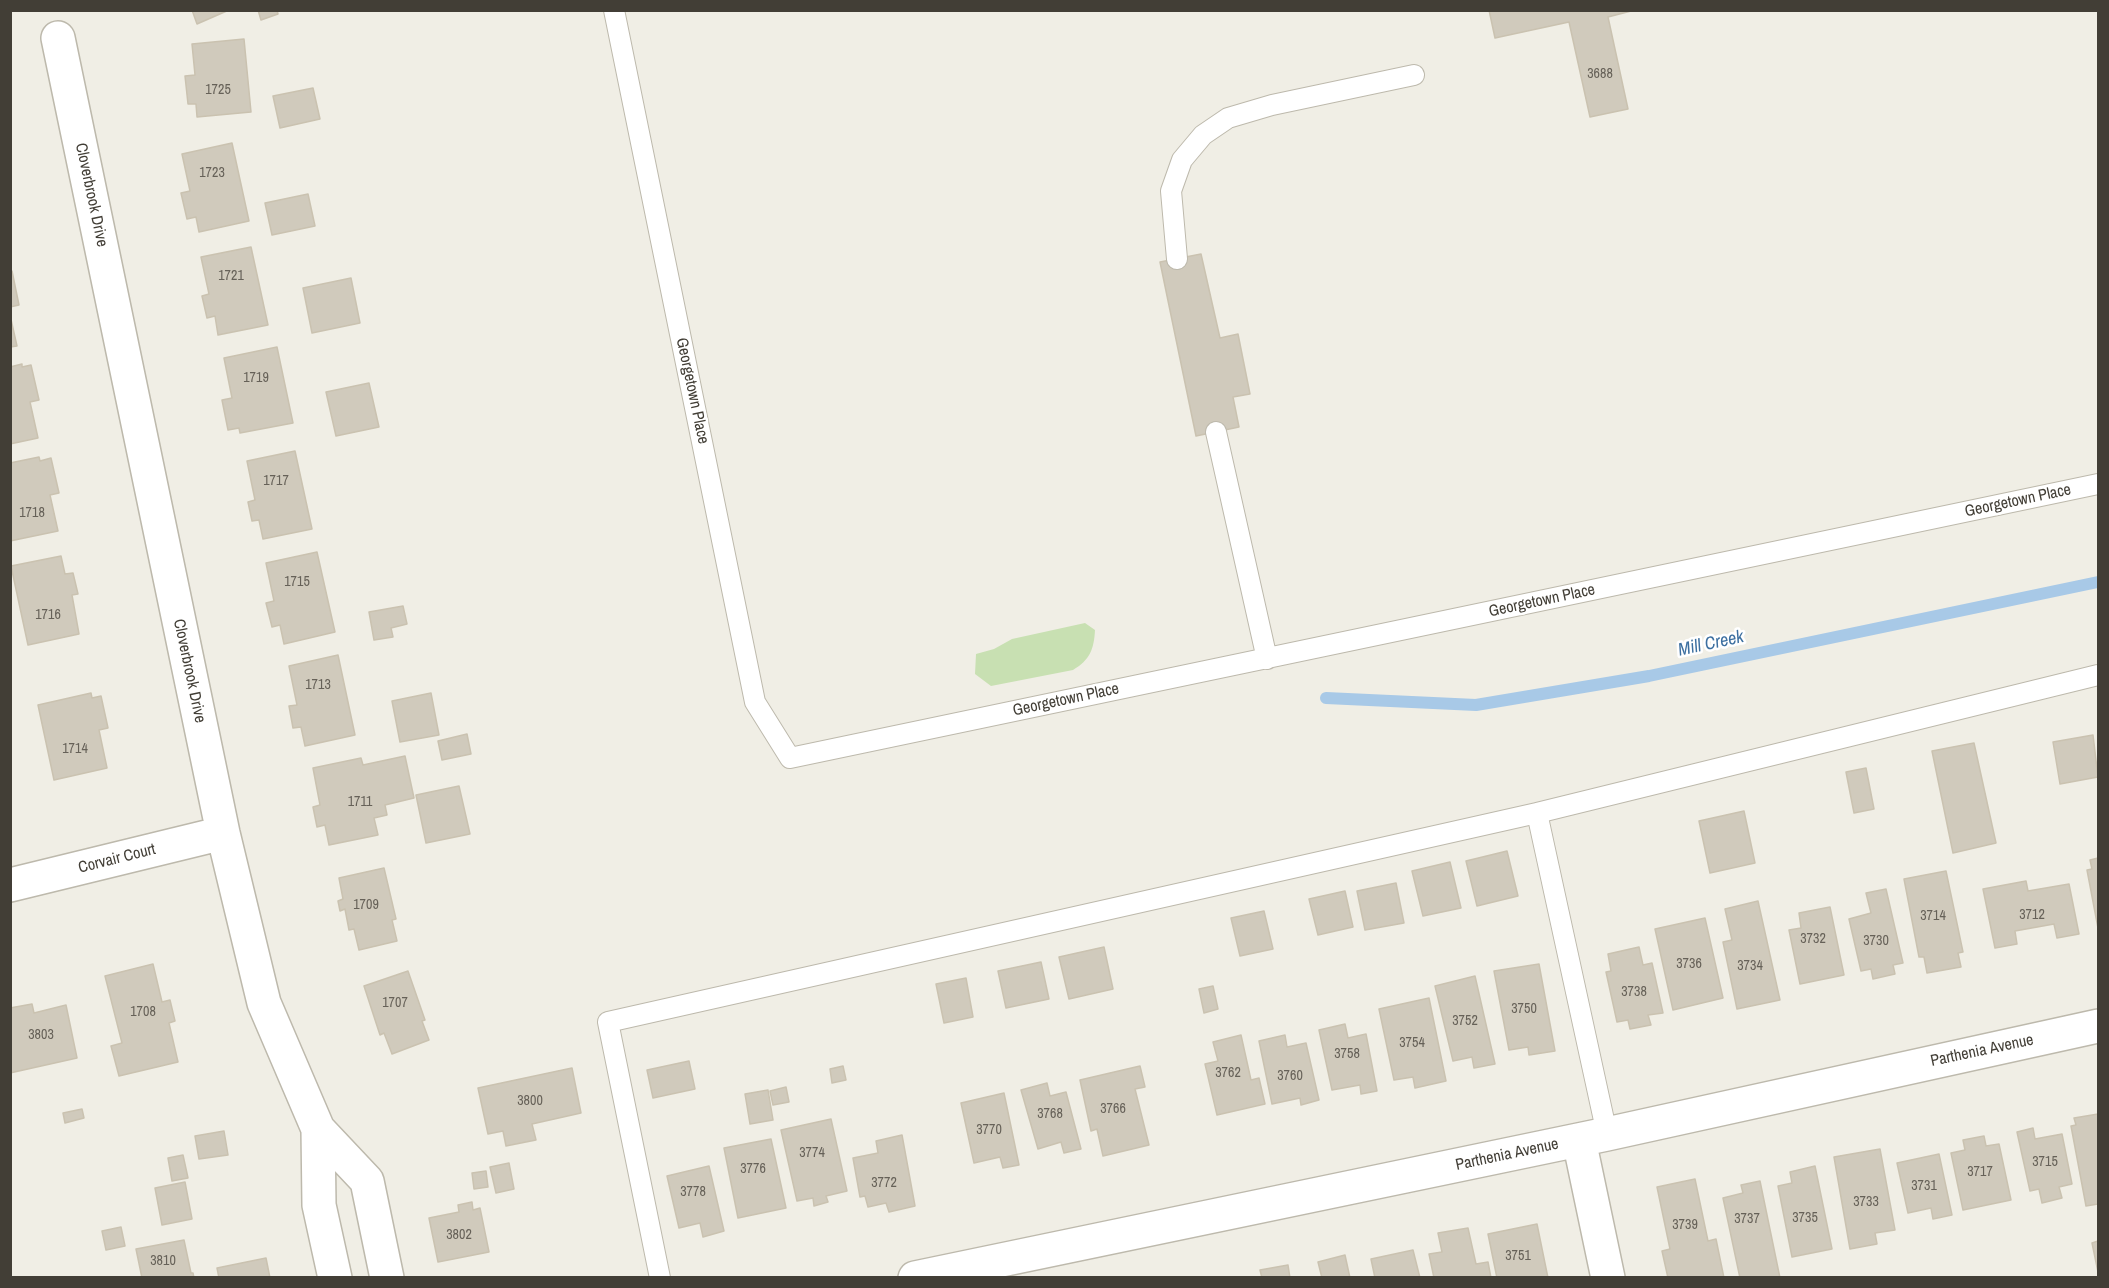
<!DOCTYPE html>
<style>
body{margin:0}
#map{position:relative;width:2109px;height:1288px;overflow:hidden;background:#f0eee5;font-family:"Archivo Narrow",sans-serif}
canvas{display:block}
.frame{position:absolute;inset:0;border:12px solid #423e36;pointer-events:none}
</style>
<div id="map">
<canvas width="2109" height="1288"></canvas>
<div class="frame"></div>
</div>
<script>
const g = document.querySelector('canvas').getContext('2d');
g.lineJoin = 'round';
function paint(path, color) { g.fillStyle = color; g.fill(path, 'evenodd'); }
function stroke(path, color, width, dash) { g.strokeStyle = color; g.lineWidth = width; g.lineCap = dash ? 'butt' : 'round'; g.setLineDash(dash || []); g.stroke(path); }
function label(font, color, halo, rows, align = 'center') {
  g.font = font + ' "Archivo Narrow",sans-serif'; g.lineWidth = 5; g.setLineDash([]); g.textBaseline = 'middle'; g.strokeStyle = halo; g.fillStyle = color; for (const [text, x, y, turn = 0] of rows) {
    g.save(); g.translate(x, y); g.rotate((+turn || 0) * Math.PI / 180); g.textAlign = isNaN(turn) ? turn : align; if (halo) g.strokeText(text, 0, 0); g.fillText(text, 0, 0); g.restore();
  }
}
paint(new Path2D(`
 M1085,623L1095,630C1094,649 1090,660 1073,670L991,686L975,674L976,654L994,649L1012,639Z`), '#c8e0b2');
stroke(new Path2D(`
 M1326,698L1476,705L1649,676L2098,582`), '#a8c9e7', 12);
const building = new Path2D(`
 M192,10H229L197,24Z
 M258,10H277L278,14L261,20Z
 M1489,10H1635L1608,17L1628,109L1590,117L1569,22L1495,38Z
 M244,39L251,112L197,117L196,104H188L185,76L195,75L192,44Z
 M313,88L320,119L280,128L273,96Z
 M232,143L249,221L199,232L196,217L187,219L181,193L190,191L182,154Z
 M308,194L315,226L272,235L265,203Z
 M251,247L268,325L218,335L215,316L207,318L202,296L209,294L201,257Z
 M1201,254L1220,338L1238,334L1250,394L1233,397L1239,427L1196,436L1160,262Z
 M12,271L19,305L10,307V272Z
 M351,278L360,323L312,333L303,288Z
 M10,315L17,346L10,347Z
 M277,347L293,423L240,433L239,428L228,430L222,400L232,398L224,358Z
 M22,364V367L31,365L39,400L30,402L38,438L10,444V367Z
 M369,383L379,427L336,436L326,392Z
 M295,451L312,529L263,539L259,520L252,521L248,502L255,500L247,461Z
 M39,457L40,461L51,458L59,493L50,495L58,531L10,541V463Z
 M317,552L335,632L284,644L280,625L272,627L266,603L274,601L266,563Z
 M61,556L65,574L73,573L78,594L72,595L79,634L28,645L11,566Z
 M403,606L407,624L391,628L393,637L374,640L369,612Z
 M338,655L355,735L305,746L301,727L293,728L289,706L297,705L289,666Z
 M91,693L92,698L101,696L108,728L99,730L107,768L54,780L38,705Z
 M431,693L439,735L400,742L392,701Z
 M467,734L471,754L442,760L438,741Z
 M2093,735L2098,777L2060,784L2053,742Z
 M1974,743L1996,843L1953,853L1932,751Z
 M405,756L414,798L385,805L387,815L374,818L378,835L329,845L325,825L317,827L313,807L320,805L313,768L361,758L363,765Z
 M1866,768L1874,809L1854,813L1846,772Z
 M459,786L470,834L426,843L416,795Z
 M1744,811L1755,863L1710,873L1699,821Z
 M1507,851L1518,896L1477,906L1466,861Z
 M2098,858V928L2087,870L2092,869L2090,860Z
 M1450,862L1461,908L1423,916L1412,871Z
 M384,868L396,919L392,920L397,941L359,950L354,929L349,930L345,909L340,911L338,901L343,899L339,878Z
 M1946,871L1963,952L1958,953L1961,967L1927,973L1924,957H1919L1904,879Z
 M2026,881L2028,891L2069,884L2079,934L2057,938L2054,924L2015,931L2017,944L1995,948L1983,889Z
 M1396,883L1404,923L1365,930L1357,891Z
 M1886,889L1903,963L1893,965L1895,974L1873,979L1871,969L1861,971L1849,919L1871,913L1866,893Z
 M1345,891L1353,927L1318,935L1309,899Z
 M1758,901L1780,1000L1737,1009L1723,942L1732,940L1725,909Z
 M1830,907L1844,975L1800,984L1789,930L1801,928L1799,913Z
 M1264,911L1273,949L1240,956L1231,918Z
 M1705,918L1723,998L1673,1010L1655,929Z
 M1104,947L1113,989L1069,999L1059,957Z
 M1639,947L1643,965L1652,963L1663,1013L1648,1015L1651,1025L1630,1029L1628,1020L1617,1022L1606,972L1611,971L1608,954Z
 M1041,962L1049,999L1006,1008L998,971Z
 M153,964L162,1002L170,1000L175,1021L169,1023L178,1062L119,1076L111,1046L122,1043L105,976Z
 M1539,964L1555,1051L1529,1055L1528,1047L1509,1050L1494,971Z
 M408,971L425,1020L422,1021L429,1040L392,1054L384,1033L380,1035L364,986Z
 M1475,976L1495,1064L1474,1068L1472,1057L1453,1061L1435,986Z
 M966,978L973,1017L944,1023L936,984Z
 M1213,986L1218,1009L1204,1013L1199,989Z
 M1429,998L1446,1081L1415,1088L1413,1077L1394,1080L1379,1009Z
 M32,1004L34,1013L66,1005L77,1058L10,1073V1008Z
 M1345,1024L1348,1038L1366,1034L1377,1091L1361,1094L1360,1085L1332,1090L1319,1030Z
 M1241,1035L1251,1080L1259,1078L1265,1104L1217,1115L1205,1064L1218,1061L1213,1042Z
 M1285,1035L1287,1047L1306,1043L1319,1100L1301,1105L1300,1098L1272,1104L1259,1041Z
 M689,1061L695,1089L653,1098L647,1070Z
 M843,1066L846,1080L832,1083L830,1069Z
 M1140,1066L1145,1087L1135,1089L1149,1145L1103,1156L1097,1129L1091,1131L1080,1080Z
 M572,1068L581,1113L532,1124L536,1140L506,1146L503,1131L488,1134L478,1088Z
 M1047,1083L1050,1096L1066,1092L1081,1149L1064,1153L1061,1142L1038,1149L1021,1090Z
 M786,1087L789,1102L773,1105L770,1091Z
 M768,1090L773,1120L750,1124L745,1094Z
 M1004,1093L1019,1165L1003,1168L1000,1157L974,1163L961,1103Z
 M82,1109L84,1118L65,1123L63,1113Z
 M2098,1114V1204L2086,1206L2071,1126L2076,1125L2074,1118Z
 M831,1119L847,1191L826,1196L828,1202L814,1206L813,1198L797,1201L781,1130Z
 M2033,1128L2035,1139L2062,1134L2072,1184L2059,1187L2062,1198L2042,1203L2039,1189L2030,1191L2017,1132Z
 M224,1131L228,1155L199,1159L195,1136Z
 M902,1135L915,1206L889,1212L886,1203L868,1207L865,1196L860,1197L853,1158L878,1153L876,1141Z
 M1984,1136L1986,1146L1999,1144L2011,1200L1963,1210L1951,1153L1965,1150L1963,1140Z
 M771,1139L786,1208L738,1218L724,1148Z
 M1880,1149L1895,1230L1875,1233L1877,1244L1850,1249L1834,1157Z
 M1939,1154L1952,1215L1933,1219L1931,1208L1908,1213L1897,1163Z
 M183,1155L188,1178L172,1181L168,1158Z
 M509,1163L514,1189L496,1193L490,1167Z
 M709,1166L724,1231L703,1237L700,1223L679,1228L667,1176Z
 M1815,1166L1832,1249L1792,1257L1778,1186L1792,1183L1790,1172Z
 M486,1171L488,1187L474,1189L472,1173Z
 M1695,1179L1708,1241L1716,1239L1724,1278H1668L1662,1251L1670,1249L1657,1187Z
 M1760,1181L1780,1278H1740L1723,1198L1743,1193L1741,1185Z
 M185,1182L192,1219L162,1225L155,1188Z
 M472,1202L473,1210L480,1208L489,1252L438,1262L429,1218L459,1212L458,1205Z
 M1537,1224L1548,1278H1497L1488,1234Z
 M121,1227L125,1246L106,1250L102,1231Z
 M1468,1228L1476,1264L1488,1262L1491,1278H1434L1429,1254L1442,1252L1438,1233Z
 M184,1240L191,1273H193L194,1278H142L136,1249Z
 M2098,1241V1272L2092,1243Z
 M1413,1250L1420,1278H1375L1371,1259Z
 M1345,1255L1350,1278H1322L1318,1262Z
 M266,1258L270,1278H219L217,1268Z
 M1288,1265L1290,1278H1262L1260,1270Z`);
paint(building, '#d0cabc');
stroke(building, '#cac2b0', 1.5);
const lane = new Path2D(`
 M614,10L755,702L790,758L2098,484
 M1177,259L1171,191L1182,160L1203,135L1228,118L1272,105L1414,75
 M1216,432L1267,659
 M1607,1134L1537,813L2098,675
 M660,1278L608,1022L1537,813`);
const street = new Path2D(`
 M58,38L223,833L264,1003L318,1129L367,1181L387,1278
 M10,885L223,833
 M318,1129L319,1205L335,1278
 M1579,1140L1608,1278
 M915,1278L1607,1134L2098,1026`);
stroke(lane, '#bdb9ac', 22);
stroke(street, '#bdb9ac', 36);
stroke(lane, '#fff', 20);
stroke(street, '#fff', 33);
label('14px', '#666158', null, [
 ["3688",1600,74],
 ["1725",218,90],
 ["1723",212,173],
 ["1721",231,276],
 ["1719",256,378],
 ["1717",276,481],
 ["1718",32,513],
 ["1715",297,582],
 ["1716",48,615],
 ["1713",318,685],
 ["1714",75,749],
 ["1711",360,802],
 ["1709",366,905],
 ["3712",2032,915],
 ["3714",1933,916],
 ["3732",1813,939],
 ["3730",1876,941],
 ["3736",1689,964],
 ["3734",1750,966],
 ["3738",1634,992],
 ["1707",395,1003],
 ["3750",1524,1009],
 ["1708",143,1012],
 ["3752",1465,1021],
 ["3803",41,1035],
 ["3754",1412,1043],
 ["3758",1347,1054],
 ["3762",1228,1073],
 ["3760",1290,1076],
 ["3800",530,1101],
 ["3766",1113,1109],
 ["3768",1050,1114],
 ["3770",989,1130],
 ["3774",812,1153],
 ["3715",2045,1162],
 ["3776",753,1169],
 ["3717",1980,1172],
 ["3772",884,1183],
 ["3731",1924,1186],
 ["3778",693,1192],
 ["3733",1866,1202],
 ["3735",1805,1218],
 ["3737",1747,1219],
 ["3739",1685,1225],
 ["3802",459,1235],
 ["3751",1518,1256],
 ["3810",163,1261]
]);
label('16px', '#423e36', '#fff', [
 ["Cloverbrook Drive",91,195,78],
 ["Georgetown Place",692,391,78],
 ["Georgetown Place",2018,501,-12],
 ["Georgetown Place",1542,601,-12],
 ["Cloverbrook Drive",189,671,78],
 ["Georgetown Place",1066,700,-12],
 ["Corvair Court",117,859,-14],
 ["Parthenia Avenue",1982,1051,-12],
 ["Parthenia Avenue",1507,1155,-12]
]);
label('italic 18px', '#3c6fa0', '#fff', [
 ["Mill Creek",1711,644,-12]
]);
</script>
